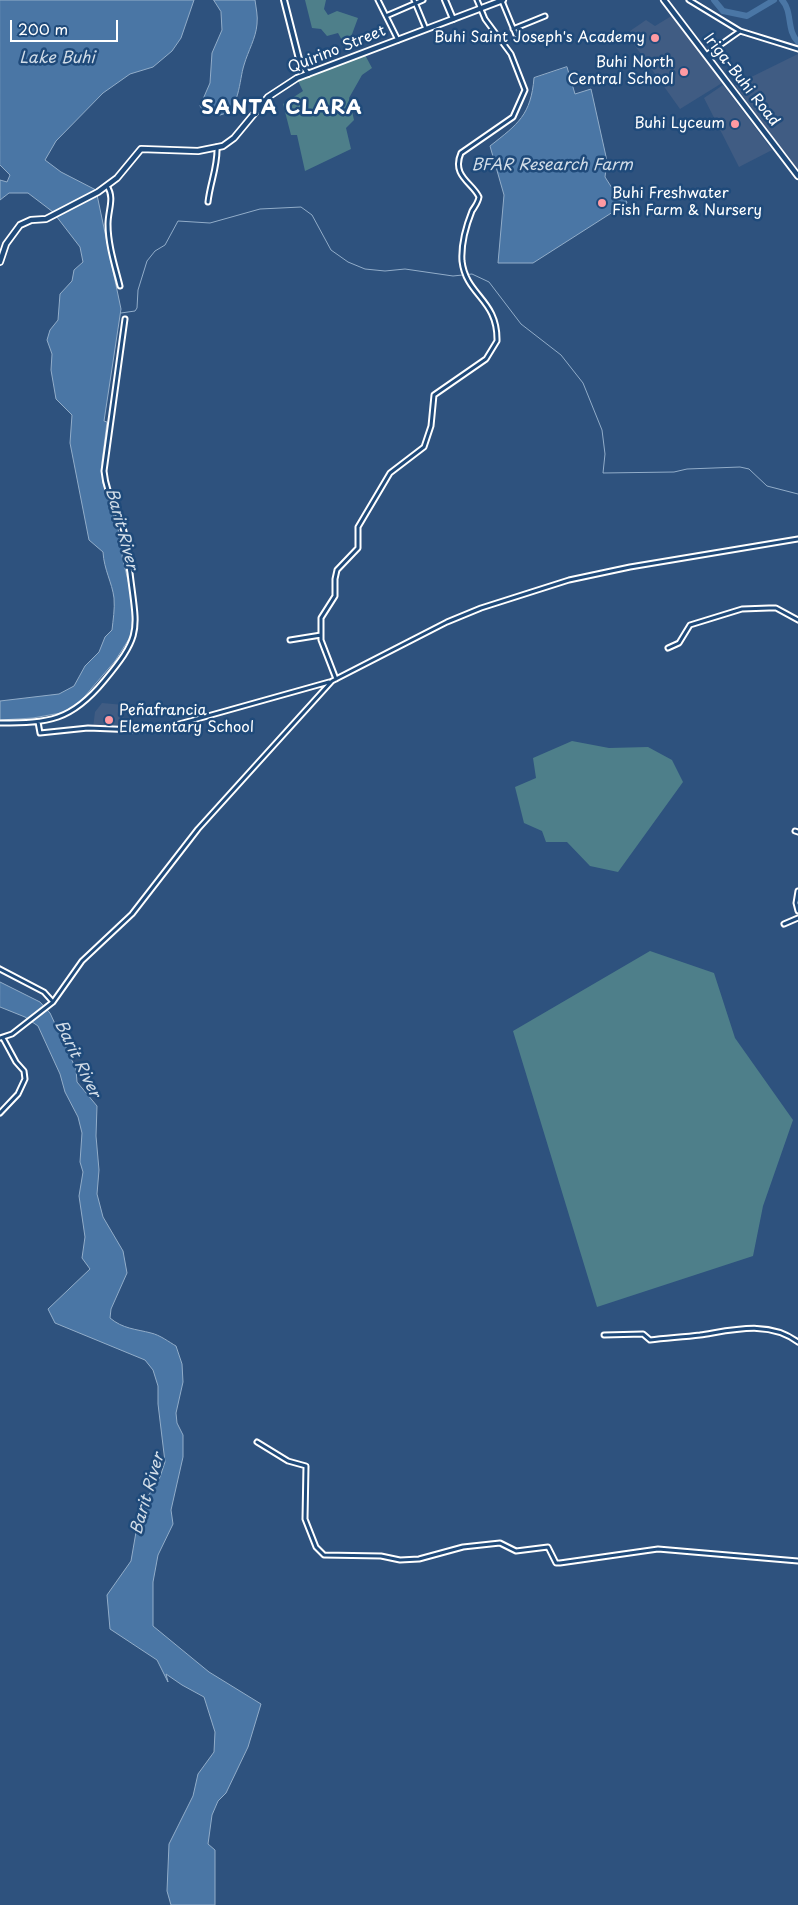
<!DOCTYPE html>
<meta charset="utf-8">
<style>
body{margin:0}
#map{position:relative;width:798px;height:1905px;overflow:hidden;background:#2e527e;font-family:"Playpen Sans",sans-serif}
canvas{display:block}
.scale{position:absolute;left:10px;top:20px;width:108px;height:22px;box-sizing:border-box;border:2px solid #fff;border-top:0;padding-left:6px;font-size:15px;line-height:18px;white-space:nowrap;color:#fff;-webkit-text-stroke:4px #1f4a7a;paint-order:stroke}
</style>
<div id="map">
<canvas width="798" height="1905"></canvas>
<div class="scale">200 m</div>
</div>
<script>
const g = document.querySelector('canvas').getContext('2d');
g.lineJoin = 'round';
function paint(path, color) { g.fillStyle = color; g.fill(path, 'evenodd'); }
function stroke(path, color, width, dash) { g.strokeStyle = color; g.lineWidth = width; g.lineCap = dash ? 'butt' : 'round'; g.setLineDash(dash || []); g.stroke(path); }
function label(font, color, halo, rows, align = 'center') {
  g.font = font + ' "Playpen Sans",sans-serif'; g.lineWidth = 5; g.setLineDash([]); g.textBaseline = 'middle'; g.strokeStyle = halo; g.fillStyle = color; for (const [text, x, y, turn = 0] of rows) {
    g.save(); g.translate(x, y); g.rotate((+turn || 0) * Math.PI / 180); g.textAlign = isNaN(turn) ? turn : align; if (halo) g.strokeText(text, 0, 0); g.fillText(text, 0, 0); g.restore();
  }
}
paint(new Path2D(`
 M673,15L722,83L680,109L633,43L630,31L646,20L655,26Z
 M798,54V173L735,85Z
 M723,85L772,150L739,167L704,98Z
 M102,703L124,705L123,729L93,728L95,712Z`), '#405c83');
paint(new Path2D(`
 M305,0H326L324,9L328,15L337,11L358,18L348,45L344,44L338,33L327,36L321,29L312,28Z
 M364,53L372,68L362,75L349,98L354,120L346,128L351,149L305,171L297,135H291L283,104L303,91L298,81Z
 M572,741L609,748L648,747L672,760L683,782L618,872L590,866L567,842H546L542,831L524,823L515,787L536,778L533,758Z
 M650,951L714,973L735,1038L793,1120L763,1206L753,1256L597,1307L513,1031Z`), '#4e7f8a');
const water = new Path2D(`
 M0,0H194L181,38L172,51L153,67L130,74L103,93L56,141L45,160L61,172L96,190L121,309L104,421L107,422L102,462L103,483L124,548L122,556L133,601L134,621V631L115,661L79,703L66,712L33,718L0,720V701L59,694L74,686L85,666L99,652L105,637L112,630C113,620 115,609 114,598C112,582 104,570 103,552L89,540L70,443L72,415L56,399L51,370L52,354L47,340L50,330L58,320L60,294L72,281L74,270L83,262L80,247L53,212L28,193H9L0,200V180L7,182L10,175L0,165Z
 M214,0H255C256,8 258,16 257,24C256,38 248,51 244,65C239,80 240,111 220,115L203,110L200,106L210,83L212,53L222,30L221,12Z
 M567,67L575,94L591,89L607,161L605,177L619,199L624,196L627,203L533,263H498L504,195L490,146C518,124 531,115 534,78Z
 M0,982L40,1002L50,1013L76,1069L77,1082L97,1106L96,1136L99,1170L97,1194L103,1217L123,1251L127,1273L111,1309L110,1318C123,1329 136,1329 151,1333C160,1335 169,1342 176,1346L182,1364L183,1382L176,1413L177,1423L183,1435V1457L171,1510L173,1524L158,1555L153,1582V1626L209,1672L261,1704L248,1747L226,1793L218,1801L212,1815L208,1844L215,1850V1905H171L167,1891L169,1844L193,1796L198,1774L214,1752L215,1732L204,1697L182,1685L166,1674L168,1682L157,1660L110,1629L107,1595L131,1561L140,1509L160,1477L165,1462L158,1404V1386L153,1370L145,1360L55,1323L48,1309L90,1269L82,1258L85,1237L79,1196L83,1172L80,1162L82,1133L78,1117L65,1092L60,1074L38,1026L25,1017L0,1007Z`);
paint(water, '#4a76a5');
stroke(water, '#92adc9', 1);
stroke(new Path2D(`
 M121,313L135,311L137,308L138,290L147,261L155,251L165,245L178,221L210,223L260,209L301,207L312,215L331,250L348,262L365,269L385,271L405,269L453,276L472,274L489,282L521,324L561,355L583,383L602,430L605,454L603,473L674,472L687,469L740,467L749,469L767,486L798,494`), '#92adc9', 1);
stroke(new Path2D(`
 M714,0L723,11L747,16L774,0
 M782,0C793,12 786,30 798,42`), '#4a76a5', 6);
const minor = new Path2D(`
 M378,0L398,40
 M414,0L426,29
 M689,0L740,31L798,49
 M502,1L516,35
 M386,16L423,0
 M513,29L545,16
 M706,55L740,31
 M107,186C115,198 108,210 108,224C108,245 115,266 120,286
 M208,202C210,183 218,166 217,147
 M290,640L321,635
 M668,648L679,643L690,625L742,609L769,608H776L798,620
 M336,679L321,640V618L335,596V579L337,570L358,548V527L390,473L424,447L431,426L434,395L486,359L497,341C498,299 466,296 462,261C461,245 466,226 472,211C475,206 478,203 479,197C473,183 451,176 461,153L513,117L525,90L511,54L485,19L477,0
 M38,722L40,733L88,728L137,730L172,726L329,682
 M0,723C49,723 71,721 104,681C143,634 137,631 130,573C127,557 128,541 122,525C115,506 106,492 104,471L125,319
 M795,831L798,832
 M798,891L796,903L798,911
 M784,924L798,918
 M0,969L44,992L53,1002
 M0,1038L12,1034L53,1002L82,961L132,914L198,829L332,681L447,622L481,608L569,580L630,567L798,539
 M0,1113L18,1094L25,1079L24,1071L16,1062L3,1038
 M604,1335L643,1334L650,1340C667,1338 684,1337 700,1335C733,1330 769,1320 798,1342
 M257,1442L288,1461L306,1466L305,1519L316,1547L324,1555L381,1556L400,1560L419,1559L463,1547L500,1543L516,1551L548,1547L556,1563H560L658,1549L798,1561`);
const tertiary = new Path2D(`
 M284,0L299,59L308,74
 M445,0L453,19`);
const secondary = new Path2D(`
 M664,0L798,176
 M0,262L6,244L20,225L31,220L46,219L98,192L117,178L141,149L198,151L223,146L234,138L268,97L297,78L503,0`);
stroke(minor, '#fff', 7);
stroke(tertiary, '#fff', 8);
stroke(secondary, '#fff', 8);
stroke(minor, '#1f4a7a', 3);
stroke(tertiary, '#1f4a7a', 4);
stroke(secondary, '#1f4a7a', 4.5);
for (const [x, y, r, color] of [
 [655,38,5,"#ff9aa2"],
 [684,72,5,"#ff9aa2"],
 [735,124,5,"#ff9aa2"],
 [602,203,5,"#ff9aa2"],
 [109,720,5,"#ff9aa2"]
]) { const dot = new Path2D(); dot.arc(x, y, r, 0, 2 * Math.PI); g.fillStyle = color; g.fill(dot); stroke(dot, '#1f4a7a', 2); }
label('15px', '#fff', '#1f4a7a', [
 ["Buhi Saint Joseph's Academy",645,38],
 ["Buhi North",674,63],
 ["Central School",674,80],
 ["Buhi Lyceum",725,124],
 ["Buhi Freshwater",612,194,"left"],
 ["Fish Farm & Nursery",612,211,"left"],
 ["Peñafrancia",119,711,"left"],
 ["Elementary School",119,728,"left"]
], 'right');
label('15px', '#fff', '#1f4a7a', [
 ["Quirino Street",337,50,-22],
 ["Iriga-Buhi Road",741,80,52]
]);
label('italic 16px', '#d2dde8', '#1f4a7a', [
 ["Lake Buhi",57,59],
 ["BFAR Research Farm",552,166],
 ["Barit River",121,529,75],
 ["Barit River",77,1059,64],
 ["Barit River",148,1494,-74]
]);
g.letterSpacing = '1px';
label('bold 20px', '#fff', '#1f4a7a', [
 ["SANTA CLARA",282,108]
]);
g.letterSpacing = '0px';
</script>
